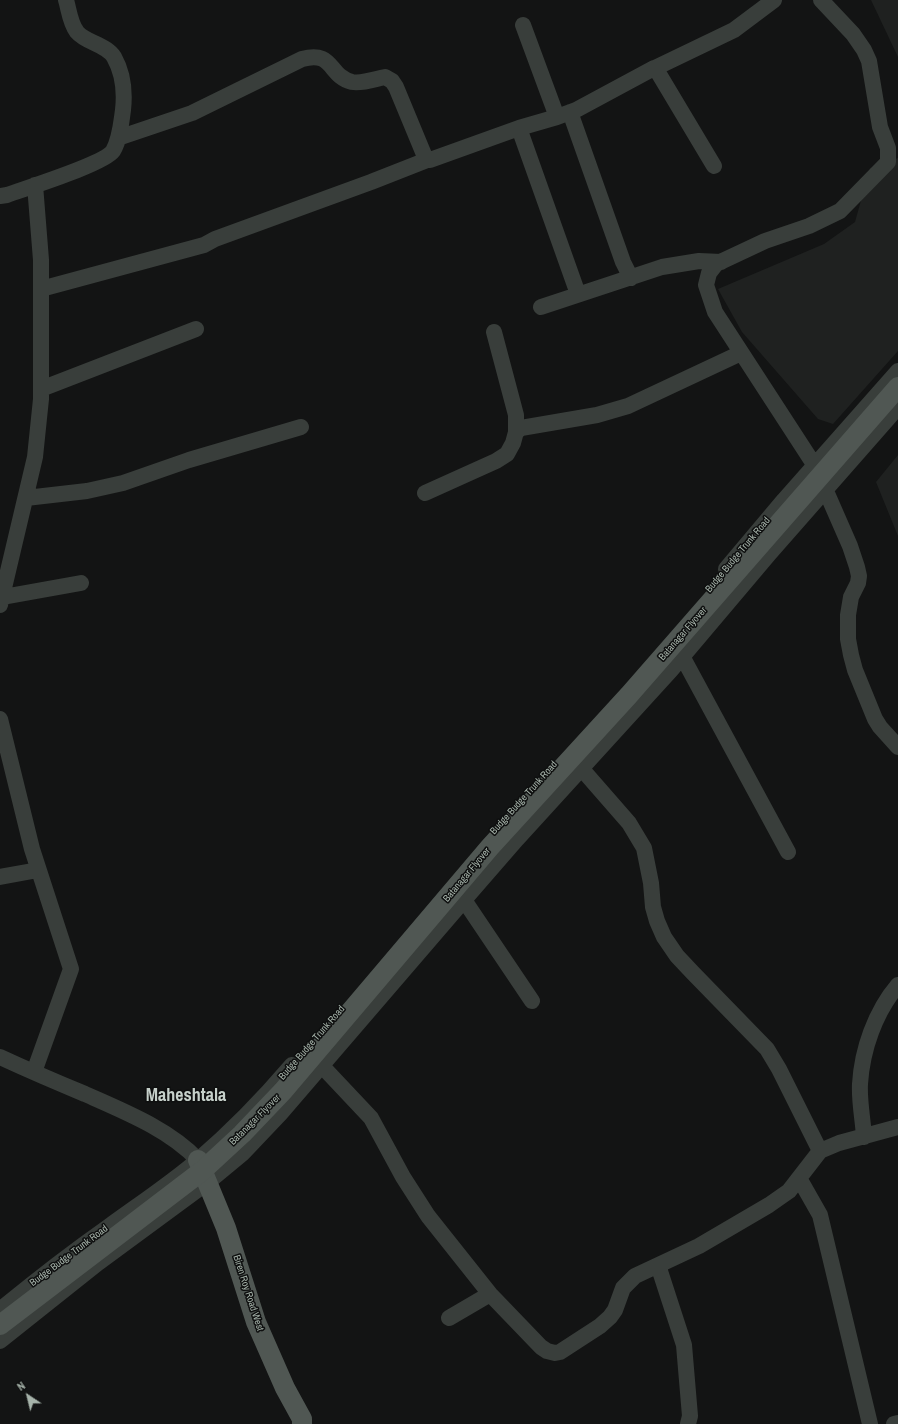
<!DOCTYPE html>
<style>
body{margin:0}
#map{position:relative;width:898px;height:1424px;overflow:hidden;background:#131414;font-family:"Archivo Narrow",sans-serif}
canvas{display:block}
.north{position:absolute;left:8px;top:1376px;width:40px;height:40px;-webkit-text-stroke:3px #0e0f0f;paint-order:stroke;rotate:325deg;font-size:11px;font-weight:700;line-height:16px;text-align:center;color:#a6b3aa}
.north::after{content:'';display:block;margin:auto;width:14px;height:18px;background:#a6b3aa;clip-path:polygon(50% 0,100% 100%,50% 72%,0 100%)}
</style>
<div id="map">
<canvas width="898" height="1424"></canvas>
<div class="north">N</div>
</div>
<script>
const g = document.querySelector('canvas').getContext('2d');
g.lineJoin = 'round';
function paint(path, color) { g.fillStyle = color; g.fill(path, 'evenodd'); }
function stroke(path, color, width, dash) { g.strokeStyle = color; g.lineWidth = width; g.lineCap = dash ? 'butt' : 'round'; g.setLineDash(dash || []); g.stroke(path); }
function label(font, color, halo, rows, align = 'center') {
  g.font = font + ' "Archivo Narrow",sans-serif'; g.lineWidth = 3; g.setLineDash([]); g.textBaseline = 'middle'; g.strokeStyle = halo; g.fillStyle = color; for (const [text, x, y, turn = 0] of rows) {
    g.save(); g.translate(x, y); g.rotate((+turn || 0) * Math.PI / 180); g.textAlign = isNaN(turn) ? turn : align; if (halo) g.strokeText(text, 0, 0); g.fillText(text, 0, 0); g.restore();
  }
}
paint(new Path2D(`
 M871,0H898V57Z
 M898,158V351L833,424L818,419L742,332L718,289L824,244L855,222L870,168Z
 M898,455V536L876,482Z`), '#1f2120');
stroke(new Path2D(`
 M821,0L853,34L864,50L869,61L880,127L888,148V162L840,211L809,226L765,241L716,264L709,273L706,285L715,312L815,466L850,546L857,567L859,576L858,583L851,597L848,615V639L851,655L855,670L875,719L880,727L898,747
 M523,25L557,117
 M655,68L734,30L774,0
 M570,112L623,262L631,278
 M519,128L578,294
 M118,138L192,113L302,59C334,50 328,76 352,82C362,84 375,79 385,77L392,81L396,87L425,157L427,160H430L519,128L557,117L576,110L654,68L656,69L714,166
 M0,196L7,195C26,188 104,164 113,151C120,139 121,124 123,110C125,92 123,73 114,57C106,44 86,43 77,32C70,23 69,10 66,0
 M41,289L204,245L215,239L371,182L427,160
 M541,307L662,267L699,261L721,262
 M494,332L516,415V432
 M41,389L196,329
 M425,493L496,461L507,454L513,443L516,432L521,428L597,415L628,406L741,353
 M26,498L87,491L123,483L189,460L301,427
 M726,569L784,500L898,371
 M3,597L81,583
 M0,605L35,457L41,399V260L35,185
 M682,656L788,852
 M0,719L32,849L71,969L34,1072
 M581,768L629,823L644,848L651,883L653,907L657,921L664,937L677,956L693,973L767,1049L779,1069L820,1151
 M0,877L38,870
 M464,900L532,1001
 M0,1057C28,1070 56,1082 85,1094C123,1111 169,1129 198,1160
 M322,1066L371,1118L403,1177L428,1216L490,1294L541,1347L547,1351L555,1353L560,1352L600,1326L610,1317L615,1310L623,1288L635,1276L699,1246L769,1205L789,1191L820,1151L839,1143L898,1127
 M864,1137C863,1120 859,1101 860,1084C862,1050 875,1012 898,985
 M799,1178L820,1215L870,1424
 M658,1265L684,1345L690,1416L688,1424
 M0,1310C35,1281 71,1253 108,1227C138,1205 170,1184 198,1160C232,1131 263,1099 292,1065
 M449,1318L490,1294
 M0,1341L98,1263L208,1182L243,1153L280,1114L464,900L517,839L671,670L769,554L898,407
 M894,1424L898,1423`), '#393e3b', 16);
stroke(new Path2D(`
 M198,1160L226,1228L256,1322L285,1388L302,1419V1424`), '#505753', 20);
stroke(new Path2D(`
 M0,1325L202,1171L242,1134L283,1091L490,847L629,695L898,387`), '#505753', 20);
label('10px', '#a6b3aa', '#0e0f0f', [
 ["Budge Budge Trunk Road",738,555,-50],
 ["Batanagar Flyover",683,634,-49],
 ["Budge Budge Trunk Road",524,798,-48],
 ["Batanagar Flyover",467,875,-50],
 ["Budge Budge Trunk Road",312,1043,-49],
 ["Batanagar Flyover",255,1120,-45],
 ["Budge Budge Trunk Road",69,1256,-37],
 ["Biren Roy Road West",248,1293,72]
]);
label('bold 18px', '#c6d0ca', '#0e0f0f', [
 ["Maheshtala",186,1096]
]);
</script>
